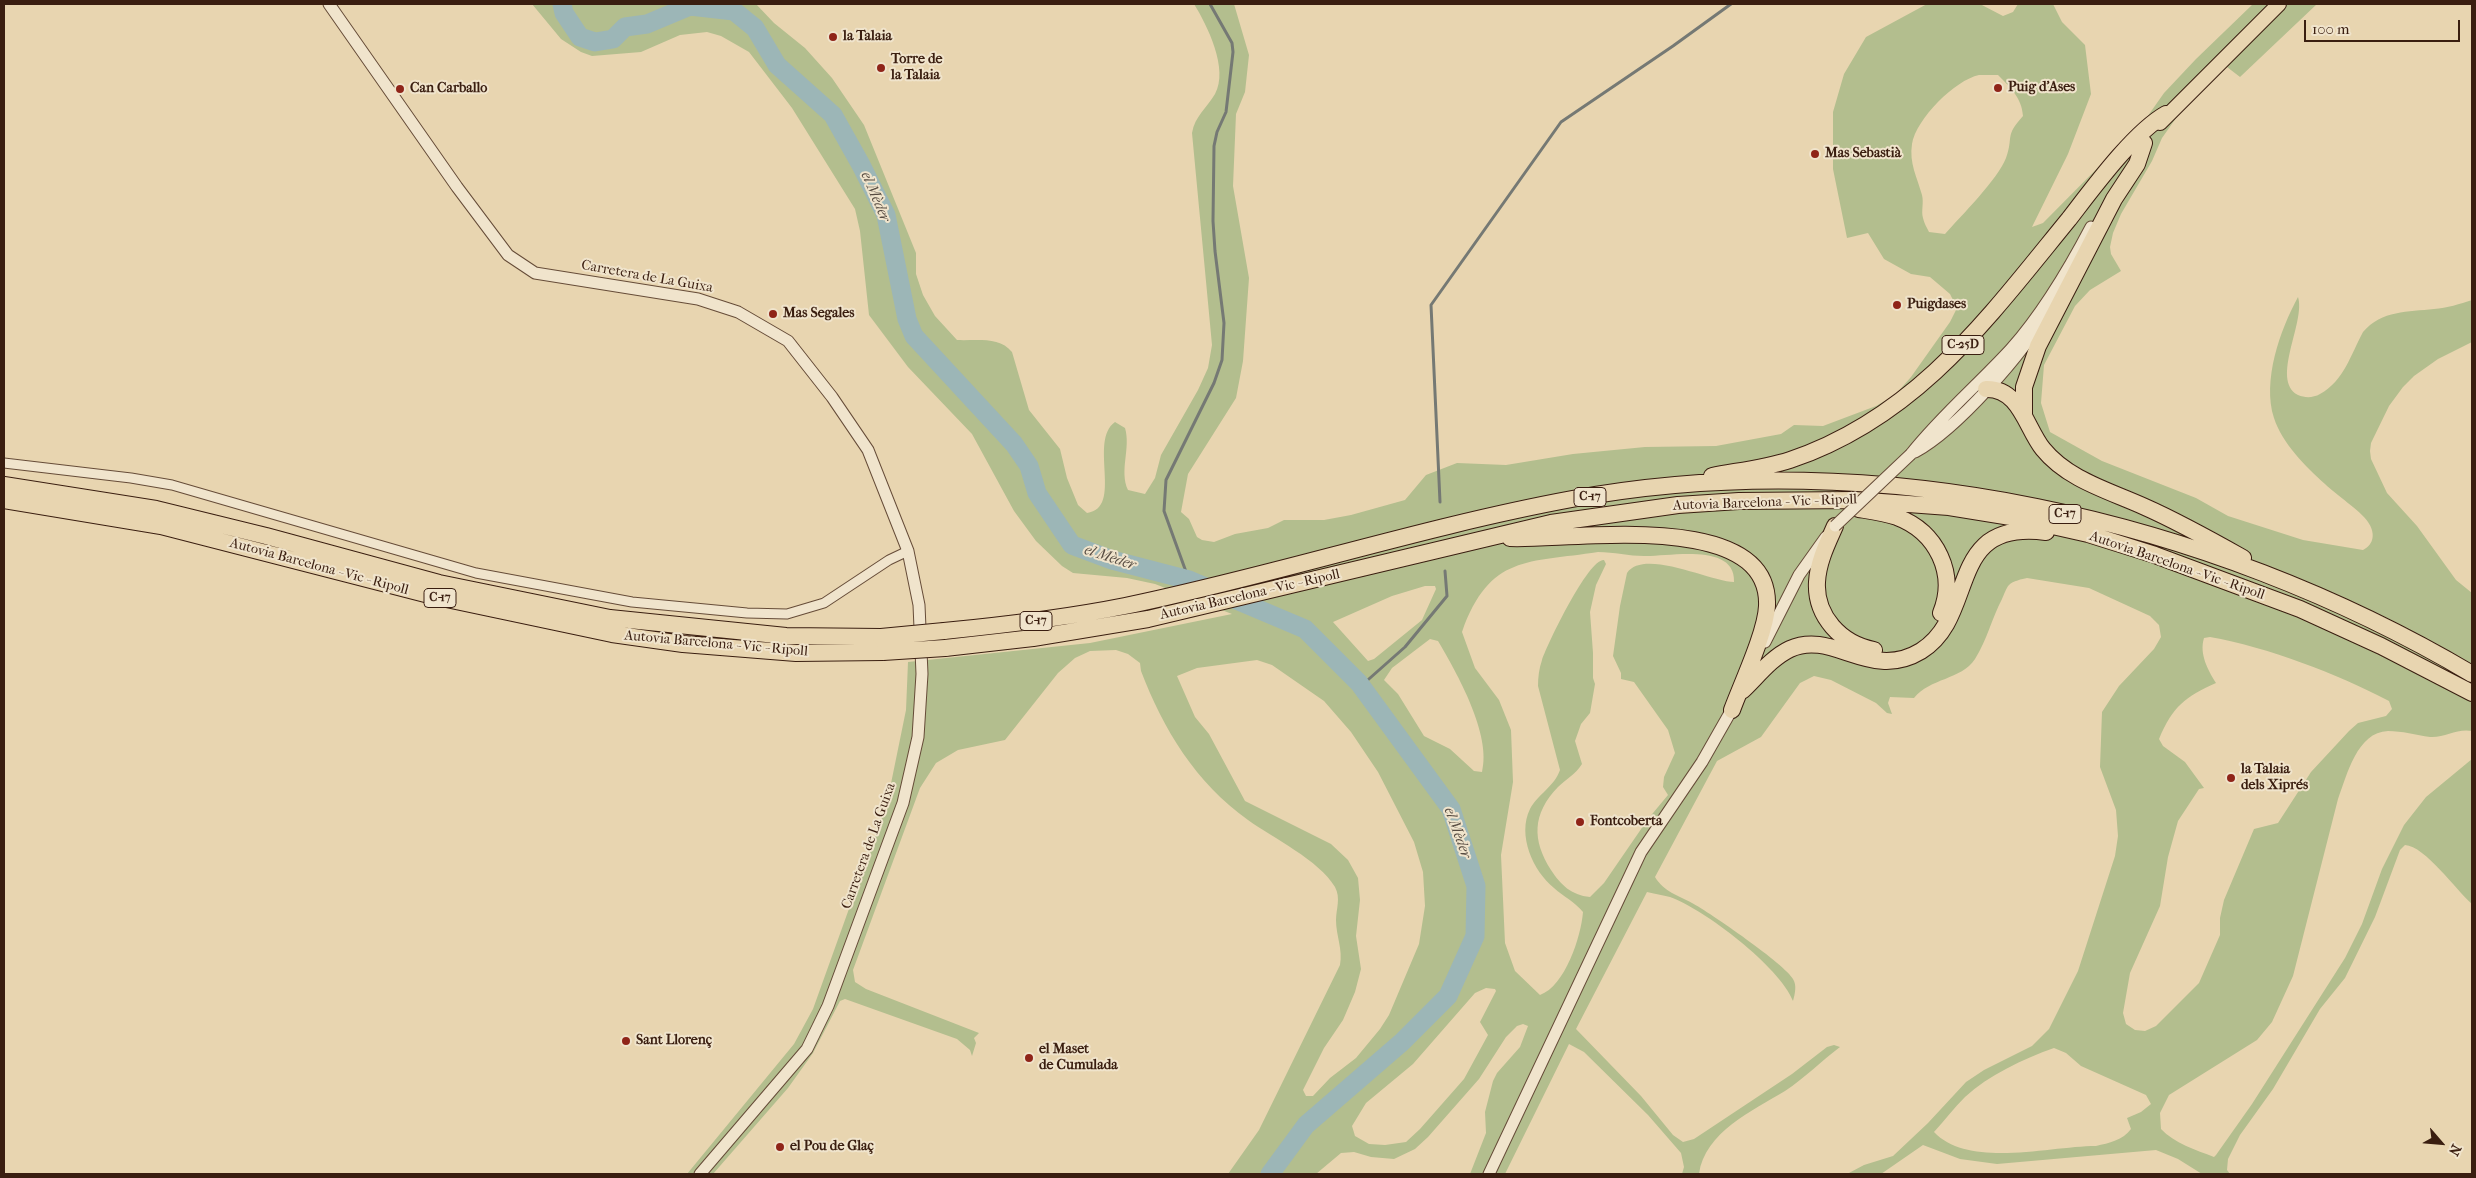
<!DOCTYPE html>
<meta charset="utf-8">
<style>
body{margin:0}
#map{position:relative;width:2476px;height:1178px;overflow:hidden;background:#e8d5b0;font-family:"IM FELL French Canon",serif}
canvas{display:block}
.frame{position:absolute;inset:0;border:5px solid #3a1e10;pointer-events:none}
.north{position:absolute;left:2416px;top:1118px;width:50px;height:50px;-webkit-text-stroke:4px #f0e4cc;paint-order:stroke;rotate:117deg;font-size:14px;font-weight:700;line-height:20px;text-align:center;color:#3a1e10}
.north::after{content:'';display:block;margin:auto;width:18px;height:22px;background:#3a1e10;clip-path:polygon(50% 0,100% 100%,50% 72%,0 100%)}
.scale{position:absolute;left:2304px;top:20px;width:156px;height:22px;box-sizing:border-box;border:2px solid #3a1e10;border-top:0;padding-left:6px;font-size:15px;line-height:18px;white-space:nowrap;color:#3a1e10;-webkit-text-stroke:4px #f0e4cc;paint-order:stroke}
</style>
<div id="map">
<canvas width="2476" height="1178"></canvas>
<div class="frame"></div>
<div class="north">N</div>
<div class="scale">100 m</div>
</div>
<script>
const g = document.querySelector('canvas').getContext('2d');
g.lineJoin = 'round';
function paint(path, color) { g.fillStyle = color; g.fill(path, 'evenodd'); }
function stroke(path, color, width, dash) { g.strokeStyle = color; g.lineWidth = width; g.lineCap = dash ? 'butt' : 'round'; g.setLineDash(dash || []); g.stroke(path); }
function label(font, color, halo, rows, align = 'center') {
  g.font = font + ' "IM FELL French Canon",serif'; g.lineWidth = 4; g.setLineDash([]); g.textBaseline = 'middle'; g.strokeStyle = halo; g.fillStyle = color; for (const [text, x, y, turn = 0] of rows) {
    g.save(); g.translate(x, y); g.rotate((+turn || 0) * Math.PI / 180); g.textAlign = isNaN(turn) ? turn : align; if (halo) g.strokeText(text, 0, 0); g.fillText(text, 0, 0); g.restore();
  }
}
paint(new Path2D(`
 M532,4H756L774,23L805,48L832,78L864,125L916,253V274L923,295L935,316L957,340C976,341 999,336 1012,352L1029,410L1060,449L1067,478L1078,505L1087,513C1124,508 1088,441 1115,422L1125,428C1131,448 1119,471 1128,490L1145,494L1155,478L1161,455L1198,390L1208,368L1212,345L1192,133C1195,116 1206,109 1215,94C1229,69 1207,25 1194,4H1234L1249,55L1245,92L1236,114L1233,186L1249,278L1243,361L1236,398L1188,474L1181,512L1189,519L1197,537L1202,540L1214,542L1235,534L1268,528L1284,520H1324L1351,515L1405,500L1426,475L1457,463L1506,465L1573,454L1645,447L1716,446L1781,434L1794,425L1823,426L1876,406L1895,395L1911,377L1950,322L1957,308L1950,294L1930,277L1911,274L1884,259L1868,233L1847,238L1833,169V112L1844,74L1866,37L1927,4H1980L2003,16L2013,12L2018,4H2053L2062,22L2085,45L2091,94L2068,154L2032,227L2043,223L2145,120L2164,93L2196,59L2253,4H2317L2240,77L2227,67L2186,104L2162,138L2152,161L2121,214L2113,233L2110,247L2111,254L2121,271L2090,290L2075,306L2044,365L2041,403L2050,432L2102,461L2196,498L2228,516L2303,540L2363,550C2375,544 2375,532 2368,522C2361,511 2335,494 2325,484C2306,467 2282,443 2274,418C2262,381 2280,330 2298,297C2306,322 2270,380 2298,395C2305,398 2313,398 2320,394C2344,381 2351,354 2363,332C2382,310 2408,312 2434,309C2447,308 2460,304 2472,300V342L2438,359L2414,376L2403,387L2389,406L2371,443L2370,451L2371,459L2387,493L2417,526L2456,580L2472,593V731C2457,728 2445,738 2430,737C2416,735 2402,731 2388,731C2357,732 2347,775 2338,799L2293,976L2272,1022L2257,1040L2169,1095L2160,1113L2161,1129C2174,1143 2196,1150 2214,1157L2216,1155L2252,1104L2345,958L2362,924L2382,869L2404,825L2426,797L2472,759V904C2456,890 2425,846 2405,845L2400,850L2375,917L2345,978L2320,1009L2273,1089L2240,1135L2228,1159L2227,1170L2230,1174H2202L2178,1159L2156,1150L1997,1164L1960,1159L1923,1145L1881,1174H1847L1864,1165L1893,1156L1928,1123L1966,1082L1984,1070L2032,1046L2049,1029L2078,971L2115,856L2118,836L2116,810L2100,767L2102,712L2119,686L2154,649L2161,637L2159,625L2150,616L2089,588L2027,578C2022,579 2013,581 2009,585C2006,588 2004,595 2002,599C1992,618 1987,640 1975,659C1961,680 1930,678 1914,698L1890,697L1888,703L1892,714L1887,713L1876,703L1831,680L1814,676L1800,683L1761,737L1717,761L1655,877C1664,892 1678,895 1692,903C1709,912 1786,965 1793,979C1797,985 1795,994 1793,1001C1780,967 1704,909 1670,897C1663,895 1654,894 1647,892L1576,1029L1641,1096L1673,1135L1683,1142L1694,1139L1792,1074L1827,1047L1834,1045L1840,1047C1821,1061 1805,1078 1785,1091C1752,1111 1705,1132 1699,1174H1682L1684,1167L1681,1153L1648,1115L1584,1052L1569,1044L1505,1174H1470L1486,1133L1485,1112L1493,1081L1497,1073L1520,1047L1528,1026L1523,1024L1517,1026L1506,1037L1479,1079L1428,1137L1415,1149L1394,1159L1371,1157L1354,1152L1341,1153L1316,1174H1228L1259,1130L1340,965C1343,949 1336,936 1336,920C1336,909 1341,898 1335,887C1319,860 1273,838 1248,820C1196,783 1163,729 1141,671L1140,663L1128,654L1116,650L1090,651L1075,658L1058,673L1005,740L958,750L936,763L920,788L853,970L855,982L866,989L979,1033L974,1038L976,1043L972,1056L970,1050L957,1039L845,999L840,1001L813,1053L788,1088L713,1174H687L794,1044L813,1009L887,803L906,710L908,662L1090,643L1232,614L1155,584L1127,578L1073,573L1062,566L1036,541L1014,511L972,434L908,367L869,315L860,231L855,209L792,108L749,52L721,36L707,32L680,35L641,52L592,56L581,52L561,39ZM1979,75H1998C2010,87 2022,98 2023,116C2004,137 2014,136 2006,158C1998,179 1961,216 1945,234L1929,232C1927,228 1924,223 1923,218C1921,211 1924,203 1922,195C1917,177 1909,163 1912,144C1916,119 1955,80 1979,75ZM1598,552C1614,552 1629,556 1644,556C1667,557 1736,542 1734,582C1711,582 1644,548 1627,573L1620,606L1613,656L1621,673V679L1634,682L1668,730L1675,753L1664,777L1663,787L1668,795L1648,819L1604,883L1590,897C1571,895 1561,885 1551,870C1532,840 1532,814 1558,787C1567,778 1575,775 1582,764L1575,741L1581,724L1590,713L1595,684L1593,678V653L1590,612L1596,585L1606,564L1604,560C1588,559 1548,643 1542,660C1539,669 1538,677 1538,686L1560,770C1554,787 1538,794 1530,809C1517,835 1533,871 1554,888C1564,897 1574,901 1583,912C1581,937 1565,986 1540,995L1515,971L1505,943L1501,855L1513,782L1511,730L1499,700L1475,668L1462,632C1490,554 1528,563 1598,552ZM1425,586H1435L1436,589L1422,620L1374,659L1368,661L1333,622L1392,596ZM2210,637C2267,647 2338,674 2389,701L2392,709L2386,716L2358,723L2349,731L2311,772L2278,823L2254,829L2224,900L2220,918V935L2199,983L2156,1026L2145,1031L2135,1030L2126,1024L2123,1013L2130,973L2160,906L2168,857L2178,821L2199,789L2204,788L2185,762L2163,746L2159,739C2173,706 2185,697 2216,683C2208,670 2199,654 2204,638ZM1430,639L1438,641C1457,673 1492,735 1482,772L1474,771L1450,749L1424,736L1398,694L1384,680L1392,668ZM1257,660L1272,665L1324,701L1351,732L1378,772L1414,842L1423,872L1425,906L1419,944L1389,1015L1380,1029L1356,1058L1330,1078L1313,1096H1306L1303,1090L1324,1048L1343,1020L1355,992L1361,969L1356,936L1360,900L1358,878L1348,860L1331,844L1245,801L1209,734L1195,717L1177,676L1197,668ZM1486,988L1495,989L1496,991L1480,1022L1488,1035L1464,1079L1420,1129L1406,1142L1385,1145L1369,1144L1355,1136L1352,1126L1366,1103L1413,1064L1475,993ZM2054,1048L2066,1053L2081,1066L2146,1095L2151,1104L2141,1112L2127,1118L2131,1129C2123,1140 2109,1143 2096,1146C2050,1146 1969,1169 1934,1132C1944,1121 1954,1108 1965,1097C1989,1075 2023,1059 2054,1048Z`), '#b3be8e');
stroke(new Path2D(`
 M1440,502L1431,305L1561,122L1673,46L1731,4
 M1189,580L1164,511L1166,480L1214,383L1222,360L1224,323L1215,251L1213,221L1214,146L1217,132L1226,112L1233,52L1232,43L1210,4
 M1361,686L1405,647L1447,596L1445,571`), '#757974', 3);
stroke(new Path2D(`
 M562,4L564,13L580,37L595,42L613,39L625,27L647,24L690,6L734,11L755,28L777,65L833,115L861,165L886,215L907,319L914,336L1014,444L1029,466L1037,493L1072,545L1112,560L1189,580L1305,629L1359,683L1451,809L1476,886L1475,936L1448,996L1402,1042L1306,1125L1270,1174`), '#9cb6b7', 19);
const minor = new Path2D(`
 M4,463L131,478L172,485L476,573L632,602L747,613L787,614L824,603L889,560L908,551`);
const tertiary = new Path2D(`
 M329,4L457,187L508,255L535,273L698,299L738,312L788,341L832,397L868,450L908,551L919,605L922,674L918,737L903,803L828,1006L807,1049L700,1174
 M1915,452C1957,429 2024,353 2048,310
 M1911,454C1941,416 1978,385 2011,349C2043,313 2069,269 2091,227
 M1765,642L1799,575L1826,537
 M1489,1174L1641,852L1702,762L1735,704`);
const primary = new Path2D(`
 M2160,123L2279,4`);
const motorway = new Path2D(`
 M1986,389C2020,388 2026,428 2043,449C2068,480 2110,491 2145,507C2179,522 2211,540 2243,558
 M2024,416V387L2038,346L2114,199L2137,164L2144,143
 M1712,476C1738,471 1765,468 1790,460C1917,417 1988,318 2069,219C2093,188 2134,132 2166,114
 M4,485L156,509L266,536L439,583L610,618L786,636L881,637
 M4,500L161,526L437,597L612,634L683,644L796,653L883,652
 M1859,509C1871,511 1885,513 1897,517C1937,532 1957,574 1941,613
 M1835,526C1827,544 1818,562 1817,582C1815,616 1841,644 1874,650
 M1510,538C1568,541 1771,507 1767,606C1766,632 1742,683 1732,710
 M944,631C1005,625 1065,618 1125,606C1275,575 1421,527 1572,499C1876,443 2208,518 2472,674
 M945,648L1033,638L1148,619L1551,523L1678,505L1739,501L1854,500L1949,507L2017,518L2088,534L2155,555L2300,609L2381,646L2472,693
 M1742,691C1757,677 1771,658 1790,649C1833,629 1870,682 1921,651C1979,615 1944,519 2046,532`);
stroke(minor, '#664c38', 11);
stroke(tertiary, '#664c38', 13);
stroke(primary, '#3a1e10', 16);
stroke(motorway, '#3a1e10', 18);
stroke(minor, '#f0e4cc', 9);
stroke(tertiary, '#f0e4cc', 11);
stroke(primary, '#e8d5b0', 14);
stroke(motorway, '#e8d5b0', 16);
const tertiaryBridge = new Path2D(`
 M1835,526L1911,454`);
const motorwayBridge = new Path2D(`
 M881,637L944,631
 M883,652L945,648`);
stroke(tertiaryBridge, '#664c38', 13, []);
stroke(motorwayBridge, '#3a1e10', 18, []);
stroke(tertiaryBridge, '#f0e4cc', 11);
stroke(motorwayBridge, '#e8d5b0', 16);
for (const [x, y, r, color] of [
 [833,37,5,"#8f2418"],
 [881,68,5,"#8f2418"],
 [1998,88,5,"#8f2418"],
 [400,89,5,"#8f2418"],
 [1815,154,5,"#8f2418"],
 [1897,305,5,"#8f2418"],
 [773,314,5,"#8f2418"],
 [2231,778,5,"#8f2418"],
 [1580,822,5,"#8f2418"],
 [626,1041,5,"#8f2418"],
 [1029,1058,5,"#8f2418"],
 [780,1147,5,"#8f2418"]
]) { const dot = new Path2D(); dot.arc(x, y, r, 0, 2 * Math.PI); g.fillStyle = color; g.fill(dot); stroke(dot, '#f0e4cc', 2); }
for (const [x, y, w] of [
 [1963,345,42],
 [1590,497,32],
 [2065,514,32],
 [440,598,32],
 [1036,621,32]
]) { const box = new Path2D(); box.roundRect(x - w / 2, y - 9.5, w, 19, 4); g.fillStyle = '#f0e4cc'; g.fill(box); stroke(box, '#3a1e10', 1); }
label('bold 12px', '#3a1e10', null, [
 ["C-25D",1963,345],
 ["C-17",1590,497],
 ["C-17",2065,514],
 ["C-17",440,598],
 ["C-17",1036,621]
]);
label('bold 14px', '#3a1e10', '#f0e4cc', [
 ["la Talaia",843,37],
 ["Torre de",891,60],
 ["la Talaia",891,76],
 ["Puig d'Ases",2008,88],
 ["Can Carballo",410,89],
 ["Mas Sebastià",1825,154],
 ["Puigdases",1907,305],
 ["Mas Segales",783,314],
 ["la Talaia",2241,770],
 ["dels Xiprés",2241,786],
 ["Fontcoberta",1590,822],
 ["Sant Llorenç",636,1041],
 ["el Maset",1039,1050],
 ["de Cumulada",1039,1066],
 ["el Pou de Glaç",790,1147]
], 'left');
label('14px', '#3a1e10', '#f0e4cc', [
 ["Carretera de La Guixa",647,277,10],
 ["Autovia Barcelona - Vic - Ripoll",1765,503,-2],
 ["Autovia Barcelona - Vic - Ripoll",2177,566,19],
 ["Autovia Barcelona - Vic - Ripoll",319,567,15],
 ["Autovia Barcelona - Vic - Ripoll",1250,595,-13],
 ["Autovia Barcelona - Vic - Ripoll",716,644,5],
 ["Carretera de La Guixa",869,846,-70]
]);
label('italic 15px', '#574c42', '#f0e4cc', [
 ["el Mèder",875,197,67],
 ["el Mèder",1110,558,18],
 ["el Mèder",1457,833,70]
]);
</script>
